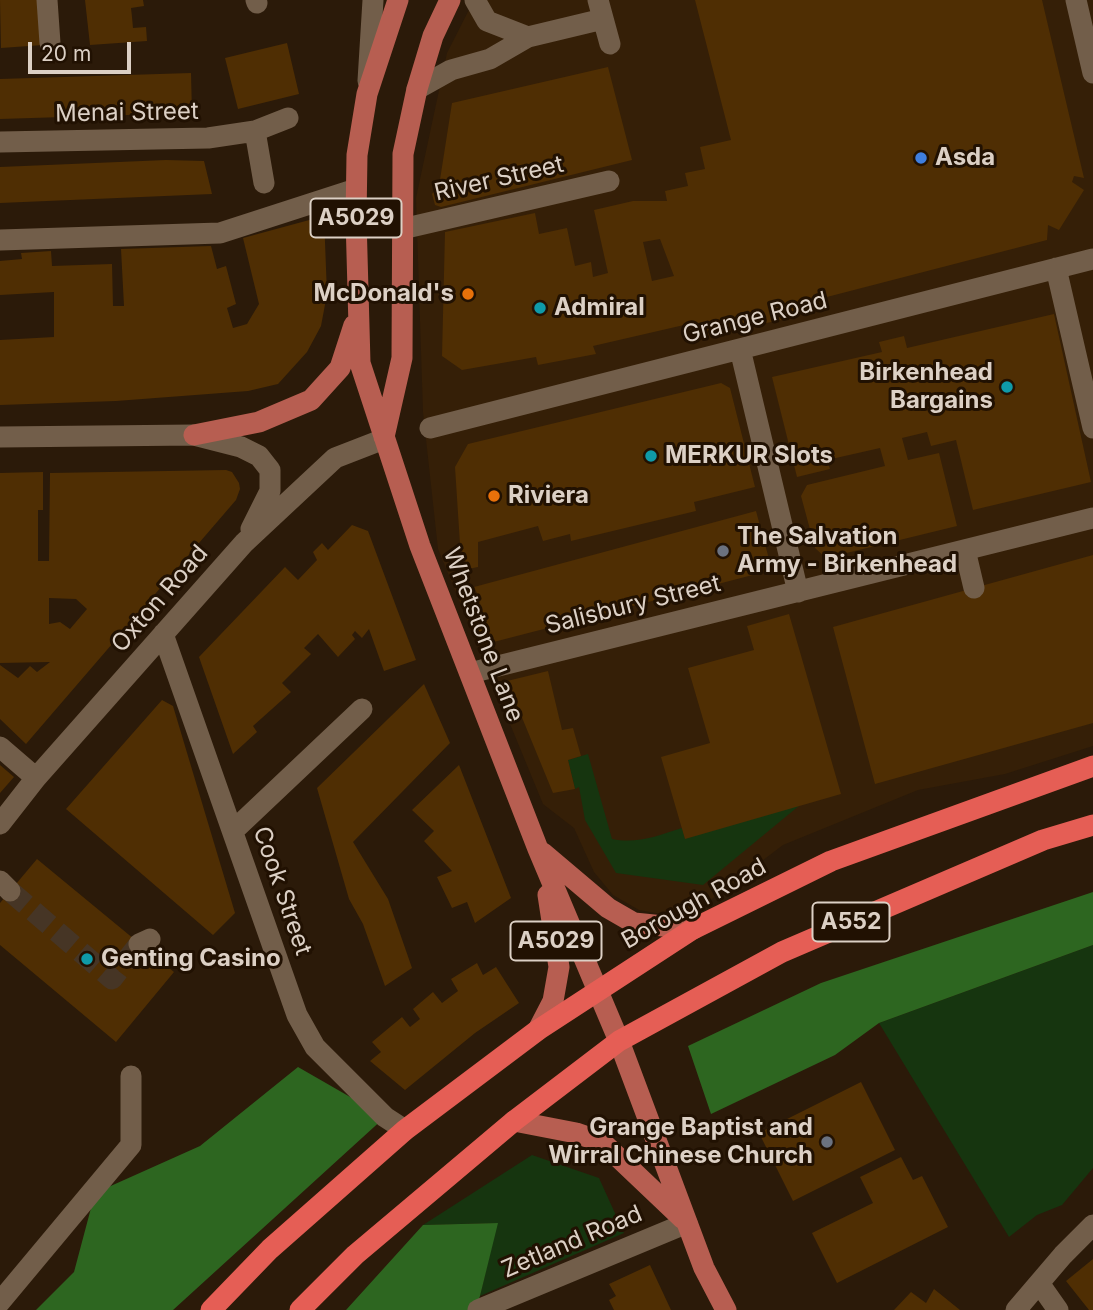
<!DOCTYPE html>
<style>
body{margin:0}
#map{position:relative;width:1093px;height:1310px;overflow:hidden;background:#2b1a09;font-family:Inter,sans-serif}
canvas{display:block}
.scale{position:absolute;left:28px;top:42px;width:103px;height:32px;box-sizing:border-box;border:4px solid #dcd0c5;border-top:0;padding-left:9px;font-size:21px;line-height:24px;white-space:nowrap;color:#dcd0c5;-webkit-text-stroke:5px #211102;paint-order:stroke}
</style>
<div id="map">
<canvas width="1093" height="1310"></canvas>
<div class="scale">20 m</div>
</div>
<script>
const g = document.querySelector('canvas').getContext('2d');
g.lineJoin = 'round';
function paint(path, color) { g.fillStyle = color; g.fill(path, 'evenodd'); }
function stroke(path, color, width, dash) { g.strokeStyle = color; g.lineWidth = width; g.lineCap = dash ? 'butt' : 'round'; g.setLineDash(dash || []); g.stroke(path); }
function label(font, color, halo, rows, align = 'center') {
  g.font = font + ' Inter,sans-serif'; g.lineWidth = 6; g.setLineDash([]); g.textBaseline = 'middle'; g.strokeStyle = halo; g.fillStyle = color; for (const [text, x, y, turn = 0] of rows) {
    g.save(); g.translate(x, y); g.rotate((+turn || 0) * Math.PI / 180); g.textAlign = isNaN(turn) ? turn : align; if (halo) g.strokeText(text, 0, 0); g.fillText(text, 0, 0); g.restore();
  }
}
paint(new Path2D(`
 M474,0H1093V746L1005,774L918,790L783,845L696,911L667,915L639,910L613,895L594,872L574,828L543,804L438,549L423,412L416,198L447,53Z`), '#351f07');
paint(new Path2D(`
 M588,754L612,839C637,844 657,836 682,828L685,838L800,805L703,885L616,873L585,820L579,787L575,789L568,760Z
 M1093,945V1168L1062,1205L1037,1215L1009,1237L879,1023Z
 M532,1155L599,1178L624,1233L480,1296L497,1223L423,1225Z`), '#16350f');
paint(new Path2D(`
 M1093,892V945L879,1023L835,1055L711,1114L688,1046L821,983Z
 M298,1067L385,1117L173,1310H36L74,1272L95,1193L200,1146Z
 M498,1223L480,1296L475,1310H346L423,1225Z`), '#2d6620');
paint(new Path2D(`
 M0,0H40L43,45L1,48Z
 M85,0H143L144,6L131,8L132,17L133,28L146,27L147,41L90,45Z
 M695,0H1042L1084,178L1074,176L1072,182L1084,190L1059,230L1048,225L1047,240L796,305L799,316L702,337L700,327L684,325L593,346L596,354L538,365L536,357L462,370L442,356L445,232L535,213L539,234L567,228L575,266L591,262L593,277L608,273L594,210L633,201H667L665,191L688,186L685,173L705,169L700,147L731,140ZM660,239L674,276L652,281L643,242Z
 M287,43L299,94L238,109L225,58Z
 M608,67L632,160L441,207L435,205L432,194L439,186L452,103Z
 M191,73L192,113L0,119V79Z
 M166,160L204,161L212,194L0,203V167Z
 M324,216L327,294L321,326L307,352L278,384L248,391L116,401L0,405V340L54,337V292L0,295V261L22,259L21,253L51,251L52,266L112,264L113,306H124L121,249L211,246L217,269L226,266L236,304L227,308L233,328L247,324L259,304L243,238Z
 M1054,314L1091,482L973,510L956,440L931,446L927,432L902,438L908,460L939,453L957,526L826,558L815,548L801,496L807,485L885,466L880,448L827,460L830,469L797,477L772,377L882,352L879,342L904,336L907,348Z
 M721,383L730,388L755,487L694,502L696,511L571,541L570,534L543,541L538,526L478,542V567L468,569L460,544L455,467L468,444Z
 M226,470L232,472L239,483L240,489L236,500L26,744L0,719V665L18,678L30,666L37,672L50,662L0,663V473L43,472V510H38V561H49L50,473ZM49,598L76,599L87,609L70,629L60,622L49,624Z
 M756,511L772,570L482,645L466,605L480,599L474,587Z
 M352,525L368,531L416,660L384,671L369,629L362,638L355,631L352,635L355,639L338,657L318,634L304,648L311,654L282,683L291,692L253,726L257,732L233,754L199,657L285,567L298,580L317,560L313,552L322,543L328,550Z
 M1093,555V723L875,784L833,627Z
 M789,614L841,794L685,839L661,757L710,743L688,668L754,650L747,626Z
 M548,671L562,730L573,728L581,756L568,760L575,789L553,793L507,681Z
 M424,684L450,743L353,842L388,899L412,968L385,986L363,924L349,899L317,788Z
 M162,700L173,706L235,913L213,935L66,809Z
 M0,765L14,777L0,793Z
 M459,765L511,898L475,923L467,902L452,908L437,877L452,871L424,841L434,831L412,810Z
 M37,859L174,972L116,1042L0,945V903Z
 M477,963L483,975L496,967L519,1003L475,1033L405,1090L370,1061L381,1052L372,1042L402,1017L410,1027L420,1019L413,1009L433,992L442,1003L458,991L451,979Z
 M861,1082L895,1150L793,1201L759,1133Z
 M901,1157L913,1180L922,1176L948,1227L837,1283L812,1233L873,1203L860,1177Z
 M1093,1259V1310H1089L1066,1281Z
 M650,1265L671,1310H614L609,1300L616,1296L609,1284Z
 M934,1289L960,1310H894L911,1292L926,1303Z`), '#4f2e03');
stroke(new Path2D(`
 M10,891L112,979L139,944`), '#463525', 21, [21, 10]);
stroke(new Path2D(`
 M47,0L50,43
 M256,0L257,3
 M475,0L487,21L528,37
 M598,0L610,44
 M1076,0L1093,73
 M368,81L373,0
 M417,89L451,70L490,59L528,37L603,19
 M255,131L264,183
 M0,142L208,138L255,131L288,118
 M402,229L609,181
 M0,240L220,233L356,189
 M1056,268L1093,428
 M740,349L798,592
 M430,428L1093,259
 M0,437L194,435L241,447L259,456L270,470V491L251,529
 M965,550L974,588
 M163,634L297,1015L315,1047L385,1117L405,1130
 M470,673L1093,518
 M0,747L36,778
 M0,824L36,778L244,543L335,458L384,439
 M233,831L362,709
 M0,881L10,891
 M139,944L150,939
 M1039,1283L1058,1310
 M0,1302L131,1145V1076
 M478,1310L687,1223
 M1016,1310L1063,1255L1093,1225`), '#725e4a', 21);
stroke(new Path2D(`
 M398,0L367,94L357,155L356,218L360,363L420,546L538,849L619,1041L704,1268L726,1310
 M194,435L259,422L311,400L340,368L354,325
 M384,437L402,358L403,154L417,89L433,36L450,0
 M543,853L608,908L634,923L693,929
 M538,1030L553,1001L559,967L548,895
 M514,1121L576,1133L602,1142L683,1219`), '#b75e51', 21);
stroke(new Path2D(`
 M211,1310L270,1249L405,1130L538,1030L693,929L831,861L1093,766
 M300,1310L355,1255L514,1121L619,1041L782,952L1043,840L1093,825`), '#e55e55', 21);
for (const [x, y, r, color] of [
 [921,158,7,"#3f7fe0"],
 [468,294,7,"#e8710a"],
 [540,308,7,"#0f9aa8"],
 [1007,387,7,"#0f9aa8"],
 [651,456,7,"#0f9aa8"],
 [494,496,7,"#e8710a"],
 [723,551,7,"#6b7280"],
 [87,959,7,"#0f9aa8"],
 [827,1142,7,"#6b7280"]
]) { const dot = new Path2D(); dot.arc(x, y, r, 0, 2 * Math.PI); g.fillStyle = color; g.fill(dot); stroke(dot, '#211102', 2.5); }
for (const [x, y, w] of [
 [356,218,91],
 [851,922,77],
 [556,941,91]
]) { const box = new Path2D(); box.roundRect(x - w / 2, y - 19.5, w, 39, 5); g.fillStyle = '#211102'; g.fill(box); stroke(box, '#dcd0c5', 2); }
label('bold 23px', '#dcd0c5', null, [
 ["A5029",356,218],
 ["A552",851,922],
 ["A5029",556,941]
]);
label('24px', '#dcd0c5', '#211102', [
 ["Menai Street",127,113,-1],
 ["River Street",499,179,-13],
 ["Grange Road",755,318,-14],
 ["Oxton Road",160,599,-49],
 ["Salisbury Street",633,605,-14],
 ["Whetstone Lane",483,635,69],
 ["Cook Street",282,891,71],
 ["Borough Road",694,904,-29],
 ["Zetland Road",572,1242,-23]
]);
label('bold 24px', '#dcd0c5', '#211102', [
 ["Asda",935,158],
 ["McDonald's",454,294,"right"],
 ["Admiral",554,308],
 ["Birkenhead",993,373,"right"],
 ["Bargains",993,401,"right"],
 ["MERKUR Slots",665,456],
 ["Riviera",508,496],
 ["The Salvation",737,537],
 ["Army - Birkenhead",737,565],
 ["Genting Casino",101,959],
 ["Grange Baptist and",813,1128,"right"],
 ["Wirral Chinese Church",813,1156,"right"]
], 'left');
</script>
